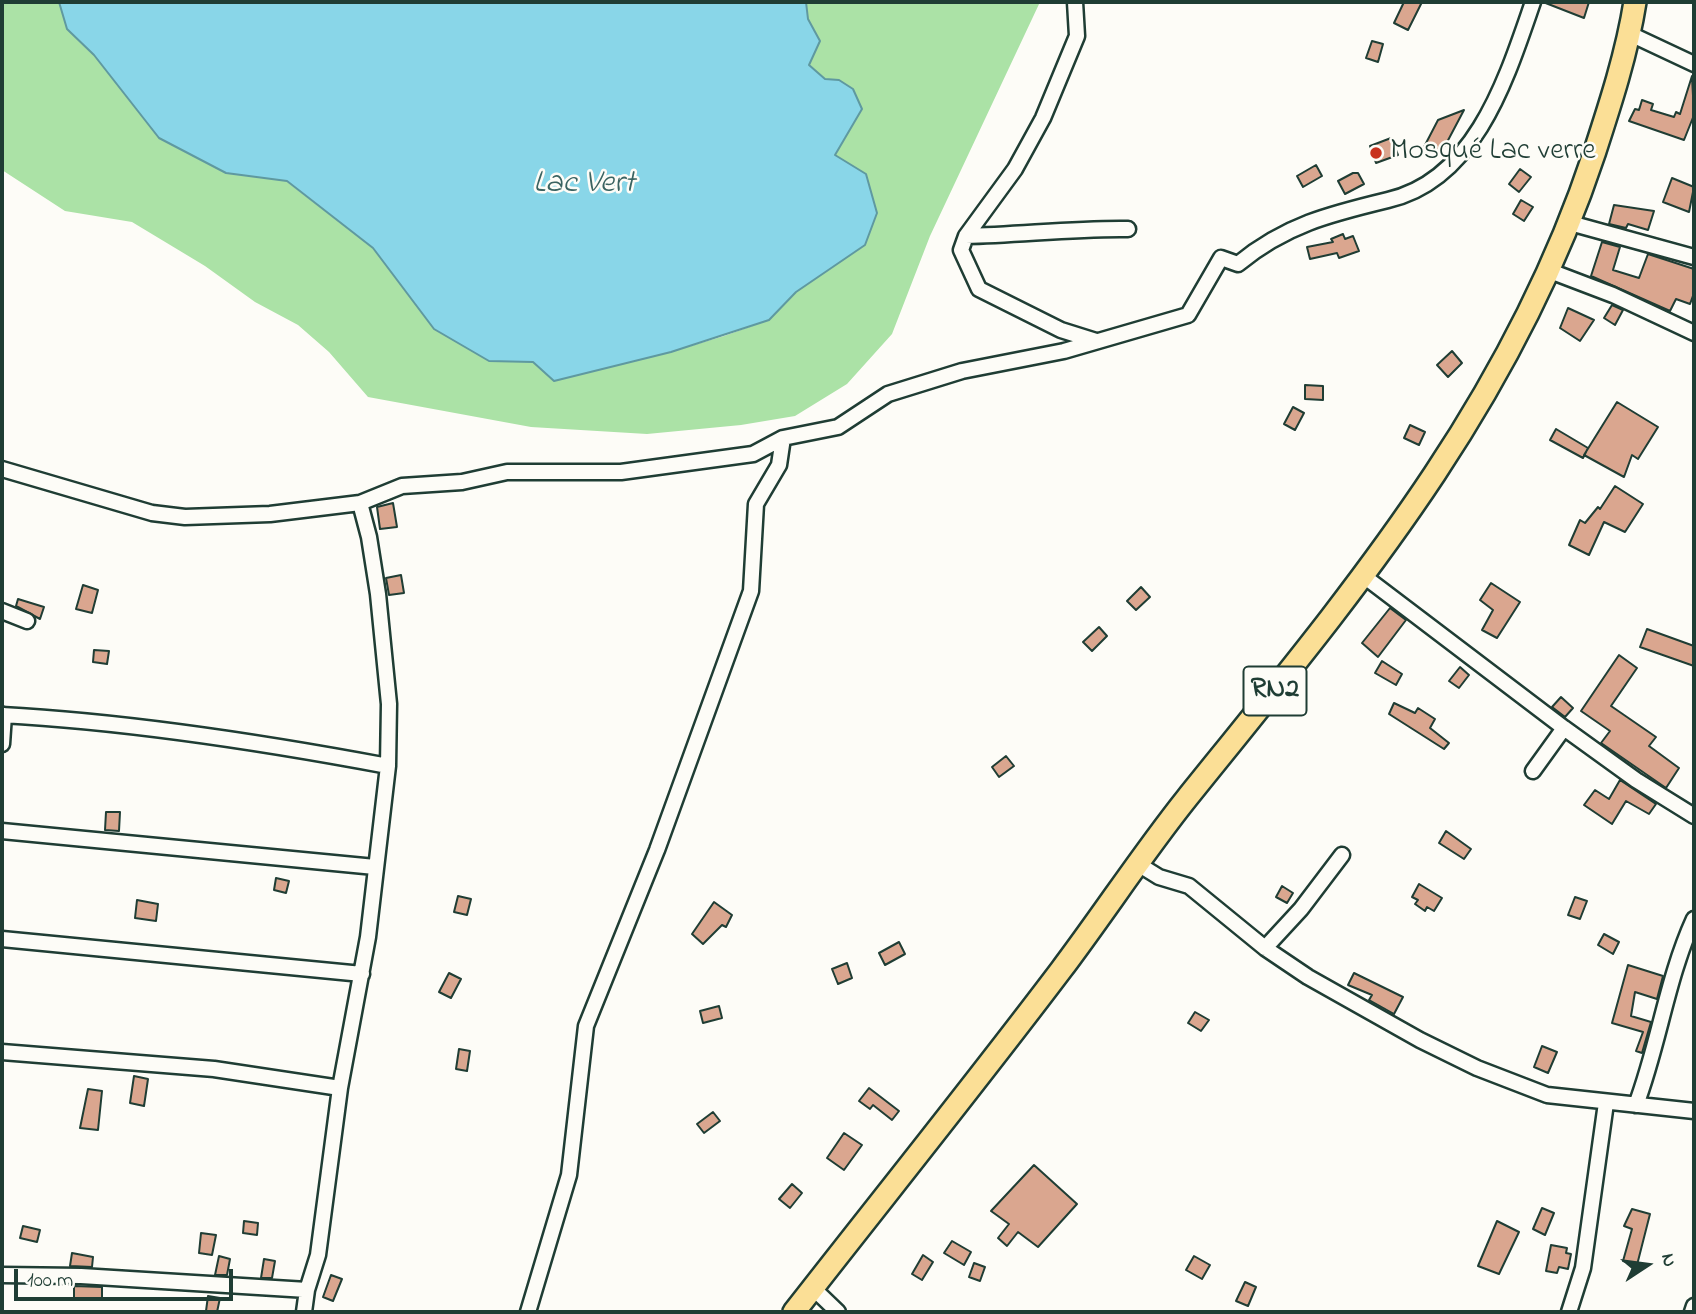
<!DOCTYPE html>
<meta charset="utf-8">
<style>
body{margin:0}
#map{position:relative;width:1696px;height:1314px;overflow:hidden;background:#fdfcf7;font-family:"Indie Flower",sans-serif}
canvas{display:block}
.frame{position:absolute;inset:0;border:4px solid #1f3d34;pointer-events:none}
.north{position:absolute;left:1612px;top:1230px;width:70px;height:70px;-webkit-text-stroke:5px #fdfcf7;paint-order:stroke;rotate:77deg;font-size:19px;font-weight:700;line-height:28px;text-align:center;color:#1f3d34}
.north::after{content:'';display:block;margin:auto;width:24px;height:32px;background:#1f3d34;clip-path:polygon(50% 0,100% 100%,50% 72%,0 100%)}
.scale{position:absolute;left:14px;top:1269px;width:219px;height:32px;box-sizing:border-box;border:4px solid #1f3d34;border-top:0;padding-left:9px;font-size:21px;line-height:24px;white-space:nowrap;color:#1f3d34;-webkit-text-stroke:5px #fdfcf7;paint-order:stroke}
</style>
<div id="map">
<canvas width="1696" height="1314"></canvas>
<div class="frame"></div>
<div class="north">N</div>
<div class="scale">100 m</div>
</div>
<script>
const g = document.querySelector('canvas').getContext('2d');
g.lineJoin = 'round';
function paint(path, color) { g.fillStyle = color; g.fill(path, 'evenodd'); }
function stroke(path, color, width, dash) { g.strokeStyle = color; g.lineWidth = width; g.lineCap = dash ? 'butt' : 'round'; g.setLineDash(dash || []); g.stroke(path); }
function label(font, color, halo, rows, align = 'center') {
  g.font = font + ' "Indie Flower",sans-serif'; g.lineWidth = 5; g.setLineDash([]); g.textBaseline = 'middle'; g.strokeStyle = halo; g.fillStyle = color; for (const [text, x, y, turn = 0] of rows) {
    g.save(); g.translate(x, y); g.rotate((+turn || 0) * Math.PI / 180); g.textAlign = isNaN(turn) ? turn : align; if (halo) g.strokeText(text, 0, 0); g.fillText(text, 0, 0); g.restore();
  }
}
paint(new Path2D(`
 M2,2H59L67,29L94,55L159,138L226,173L286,181L373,248L434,329L489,361L533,362L671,352L724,336L769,320L796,292L865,245L835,155L861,109L839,80L825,79L809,65L819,41L808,19L806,2H1040L930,236L892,334L847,384L795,416L741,425L647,434L531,427L368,397L329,352L298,325L255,302L205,266L132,222L65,211L2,170Z`), '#abe2a6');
const water = new Path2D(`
 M59,2H806L808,19L820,41L809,65L825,79L839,80L853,89L862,109L835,155L866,174L877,213L865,245L796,292L769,320L671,352L554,381L533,362L489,361L434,329L373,248L287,181L226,173L159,138L94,55L67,29Z`);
paint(water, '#89d6e8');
stroke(water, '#5f99a0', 2);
const building = new Path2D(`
 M1404,2H1422L1408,30L1394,23Z
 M1543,2H1589L1584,18Z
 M1372,41L1383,44L1378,62L1366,58Z
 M1692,76L1694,115L1684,140L1629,121L1635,109L1639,110L1642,100L1653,104L1651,110L1674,117L1676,112L1680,114Z
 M1464,110L1445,146L1442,144L1437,153L1424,147L1438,120Z
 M1391,138L1398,155L1376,163L1370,146Z
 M1316,165L1322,176L1303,187L1297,176Z
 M1520,169L1531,177L1519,192L1509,184Z
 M1353,173H1358L1364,184L1345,194L1338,181Z
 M1672,178L1694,187L1689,212L1663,202Z
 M1521,200L1533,207L1524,221L1513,214Z
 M1614,205L1654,211L1648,230L1628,224L1626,228L1609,224Z
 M1343,234L1345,239L1353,236L1359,251L1339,258L1337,253L1310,259L1307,247L1333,242L1331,239Z
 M1602,242L1620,247L1613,270L1639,278L1648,254L1694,269V293L1690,304L1676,299L1670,311L1591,276Z
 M1612,305L1623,310L1615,325L1604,318Z
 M1568,308L1594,320L1580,341L1560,328Z
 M1452,351L1462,363L1448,377L1437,365Z
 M1305,385L1323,386V400L1305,399Z
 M1617,402L1658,427L1638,459L1632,455L1624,477L1584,455Z
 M1293,407L1304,413L1295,430L1284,424Z
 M1410,425L1425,432L1419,445L1404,438Z
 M1556,429L1588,448L1583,458L1550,440Z
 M1615,486L1643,504L1625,532L1604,522L1589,555L1569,545L1580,520L1585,523L1598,507L1600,509Z
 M393,503L397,527L380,529L377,507Z
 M401,575L404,593L389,595L386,578Z
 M1491,583L1520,602L1497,638L1482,630L1493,610L1480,600Z
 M83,585L98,590L92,613L76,609Z
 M1141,587L1150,597L1136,610L1127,601Z
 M18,599L44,607L40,619L16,606Z
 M1390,608L1406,620L1378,657L1362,643Z
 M1099,627L1107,636L1092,651L1083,642Z
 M1647,629L1694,646V666L1640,647Z
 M94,650L109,651L107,664L93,662Z
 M1619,655L1637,668L1611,706L1656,737L1649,746L1679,768L1666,788L1601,743L1610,731L1581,711Z
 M1382,661L1402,674L1396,685L1375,673Z
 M1460,667L1469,675L1459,688L1449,681Z
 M1561,697L1573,708L1565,717L1552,707Z
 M1394,703L1415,713L1418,708L1435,719L1430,728L1449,743L1444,749L1389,714Z
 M1006,756L1014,766L999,777L992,767Z
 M1620,780L1656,804L1649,814L1626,801L1612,824L1584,805L1595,790L1609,799Z
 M106,812H120L119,831L105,830Z
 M1446,831L1471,849L1464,859L1439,843Z
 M276,878L289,881L286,893L274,890Z
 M1419,884L1442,898L1434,911L1427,907L1425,911L1415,904L1418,900L1412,897Z
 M1282,886L1293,893L1287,903L1276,897Z
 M458,896L471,899L467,915L454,912Z
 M1575,897L1587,901L1580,919L1568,915Z
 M137,900L158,904L156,921L135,918Z
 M714,902L732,915L726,927L722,925L703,944L692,934Z
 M1604,934L1619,942L1613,954L1598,945Z
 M899,942L905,954L885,965L879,953Z
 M847,963L852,978L838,984L832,969Z
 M1628,965L1663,976L1657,999L1635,992L1631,1016L1651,1022L1642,1053L1636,1051L1643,1032L1612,1023Z
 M449,973L461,979L451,998L439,992Z
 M1354,973L1403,997L1394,1014L1369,1000L1372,995L1348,985Z
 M719,1006L722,1018L703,1023L700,1011Z
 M1195,1012L1209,1020L1201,1031L1188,1023Z
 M1542,1046L1557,1052L1548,1073L1534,1067Z
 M459,1049L470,1051L467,1071L456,1069Z
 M134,1076L148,1079L144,1106L130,1103Z
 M869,1088L899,1111L892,1120L873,1105L870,1109L859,1101Z
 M88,1089L102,1091L98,1130L80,1128Z
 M713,1112L720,1121L704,1133L697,1124Z
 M844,1133L862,1145L844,1170L827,1158Z
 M1034,1165L1077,1204L1038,1247L1018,1232L1007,1246L998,1238L1009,1224L991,1211Z
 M792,1184L802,1193L790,1208L779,1199Z
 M1542,1208L1554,1213L1545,1235L1533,1229Z
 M1632,1209L1650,1214L1637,1265L1623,1261L1632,1229L1624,1226Z
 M244,1221L258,1223L257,1235L243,1233Z
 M1497,1221L1519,1232L1499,1274L1478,1266Z
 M23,1226L40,1230L37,1242L20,1238Z
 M201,1233L216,1235L212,1255L199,1253Z
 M952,1241L971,1252L964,1265L944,1253Z
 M1551,1245L1567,1248L1566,1253L1571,1254L1568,1269L1559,1267L1557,1273L1546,1271Z
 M72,1253L93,1257L92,1267L70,1266Z
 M923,1255L933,1262L922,1280L912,1274Z
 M219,1256L230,1259L227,1275H215Z
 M1194,1256L1210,1265L1202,1279L1186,1270Z
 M264,1259L275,1261L272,1278H261Z
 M974,1263L985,1267L980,1281L969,1277Z
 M331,1275L342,1279L333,1301L323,1297Z
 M1245,1282L1256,1287L1248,1306L1236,1301Z
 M74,1286L102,1287V1300L74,1299Z
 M208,1296L220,1298L217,1312L206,1311Z`);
paint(building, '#daa68f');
stroke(building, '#1f3d34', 2);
const minor = new Path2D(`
 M1075,2L1077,36L1043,118L1015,169L966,236L961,250L979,289L1061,330L1096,341
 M1628,33L1694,64
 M1570,223L1694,257
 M966,236C1020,235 1074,228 1128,229
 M1550,271L1613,295L1694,333
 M2,469L152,513L185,517L270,514L360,503L402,486L462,482L507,472H621L753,454L783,438L838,427L888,394L962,371L1064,351L1188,315L1221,258L1238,264C1285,225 1330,214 1388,200C1476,180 1507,77 1533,2
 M1365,577L1564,728L1636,780L1694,816
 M2,611L27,621
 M2,715C131,722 260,742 388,766
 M2,744L4,715
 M1533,771L1564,728
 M2,831L375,867
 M1138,864L1159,877L1189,886L1265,948L1308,977L1420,1040L1477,1068L1547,1095L1694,1111
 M2,939L362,974
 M1265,948L1301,909L1342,855
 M2,1052L214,1069L340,1088
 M1636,1105C1659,1044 1667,978 1694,919
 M2,1275L81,1276L307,1290
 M813,1288L838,1312
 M304,1312L307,1290L318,1255L340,1088L368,937L388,766L389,704L378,594L369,537L360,503
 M528,1312L569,1175L586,1026L657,850L751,591L756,504L779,465L783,438
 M1569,1312L1583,1268L1606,1103
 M1692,1312L1694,1306`);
const highway = new Path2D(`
 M794,1312C883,1198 974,1085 1061,970C1104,913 1143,853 1187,798C1352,593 1510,408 1594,154C1610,105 1627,53 1635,2`);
stroke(minor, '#1f3d34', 19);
stroke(highway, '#1f3d34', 26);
stroke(minor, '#fdfcf7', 14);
stroke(highway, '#fbdf96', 21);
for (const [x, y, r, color] of [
 [1376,153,7,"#c8321e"]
]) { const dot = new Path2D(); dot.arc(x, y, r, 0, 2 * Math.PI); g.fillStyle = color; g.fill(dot); stroke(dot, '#fdfcf7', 2.5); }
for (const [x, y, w] of [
 [1275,691,63]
]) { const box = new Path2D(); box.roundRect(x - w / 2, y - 24.5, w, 49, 5); g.fillStyle = '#fdfcf7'; g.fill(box); stroke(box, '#1f3d34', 2); }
label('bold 28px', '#1f3d34', null, [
 ["RN2",1275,691]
]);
label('30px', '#1f3d34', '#fdfcf7', [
 ["Mosqué Lac verre",1390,153]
], 'left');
label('italic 32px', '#3a6361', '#fdfcf7', [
 ["Lac Vert",584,186]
]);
</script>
